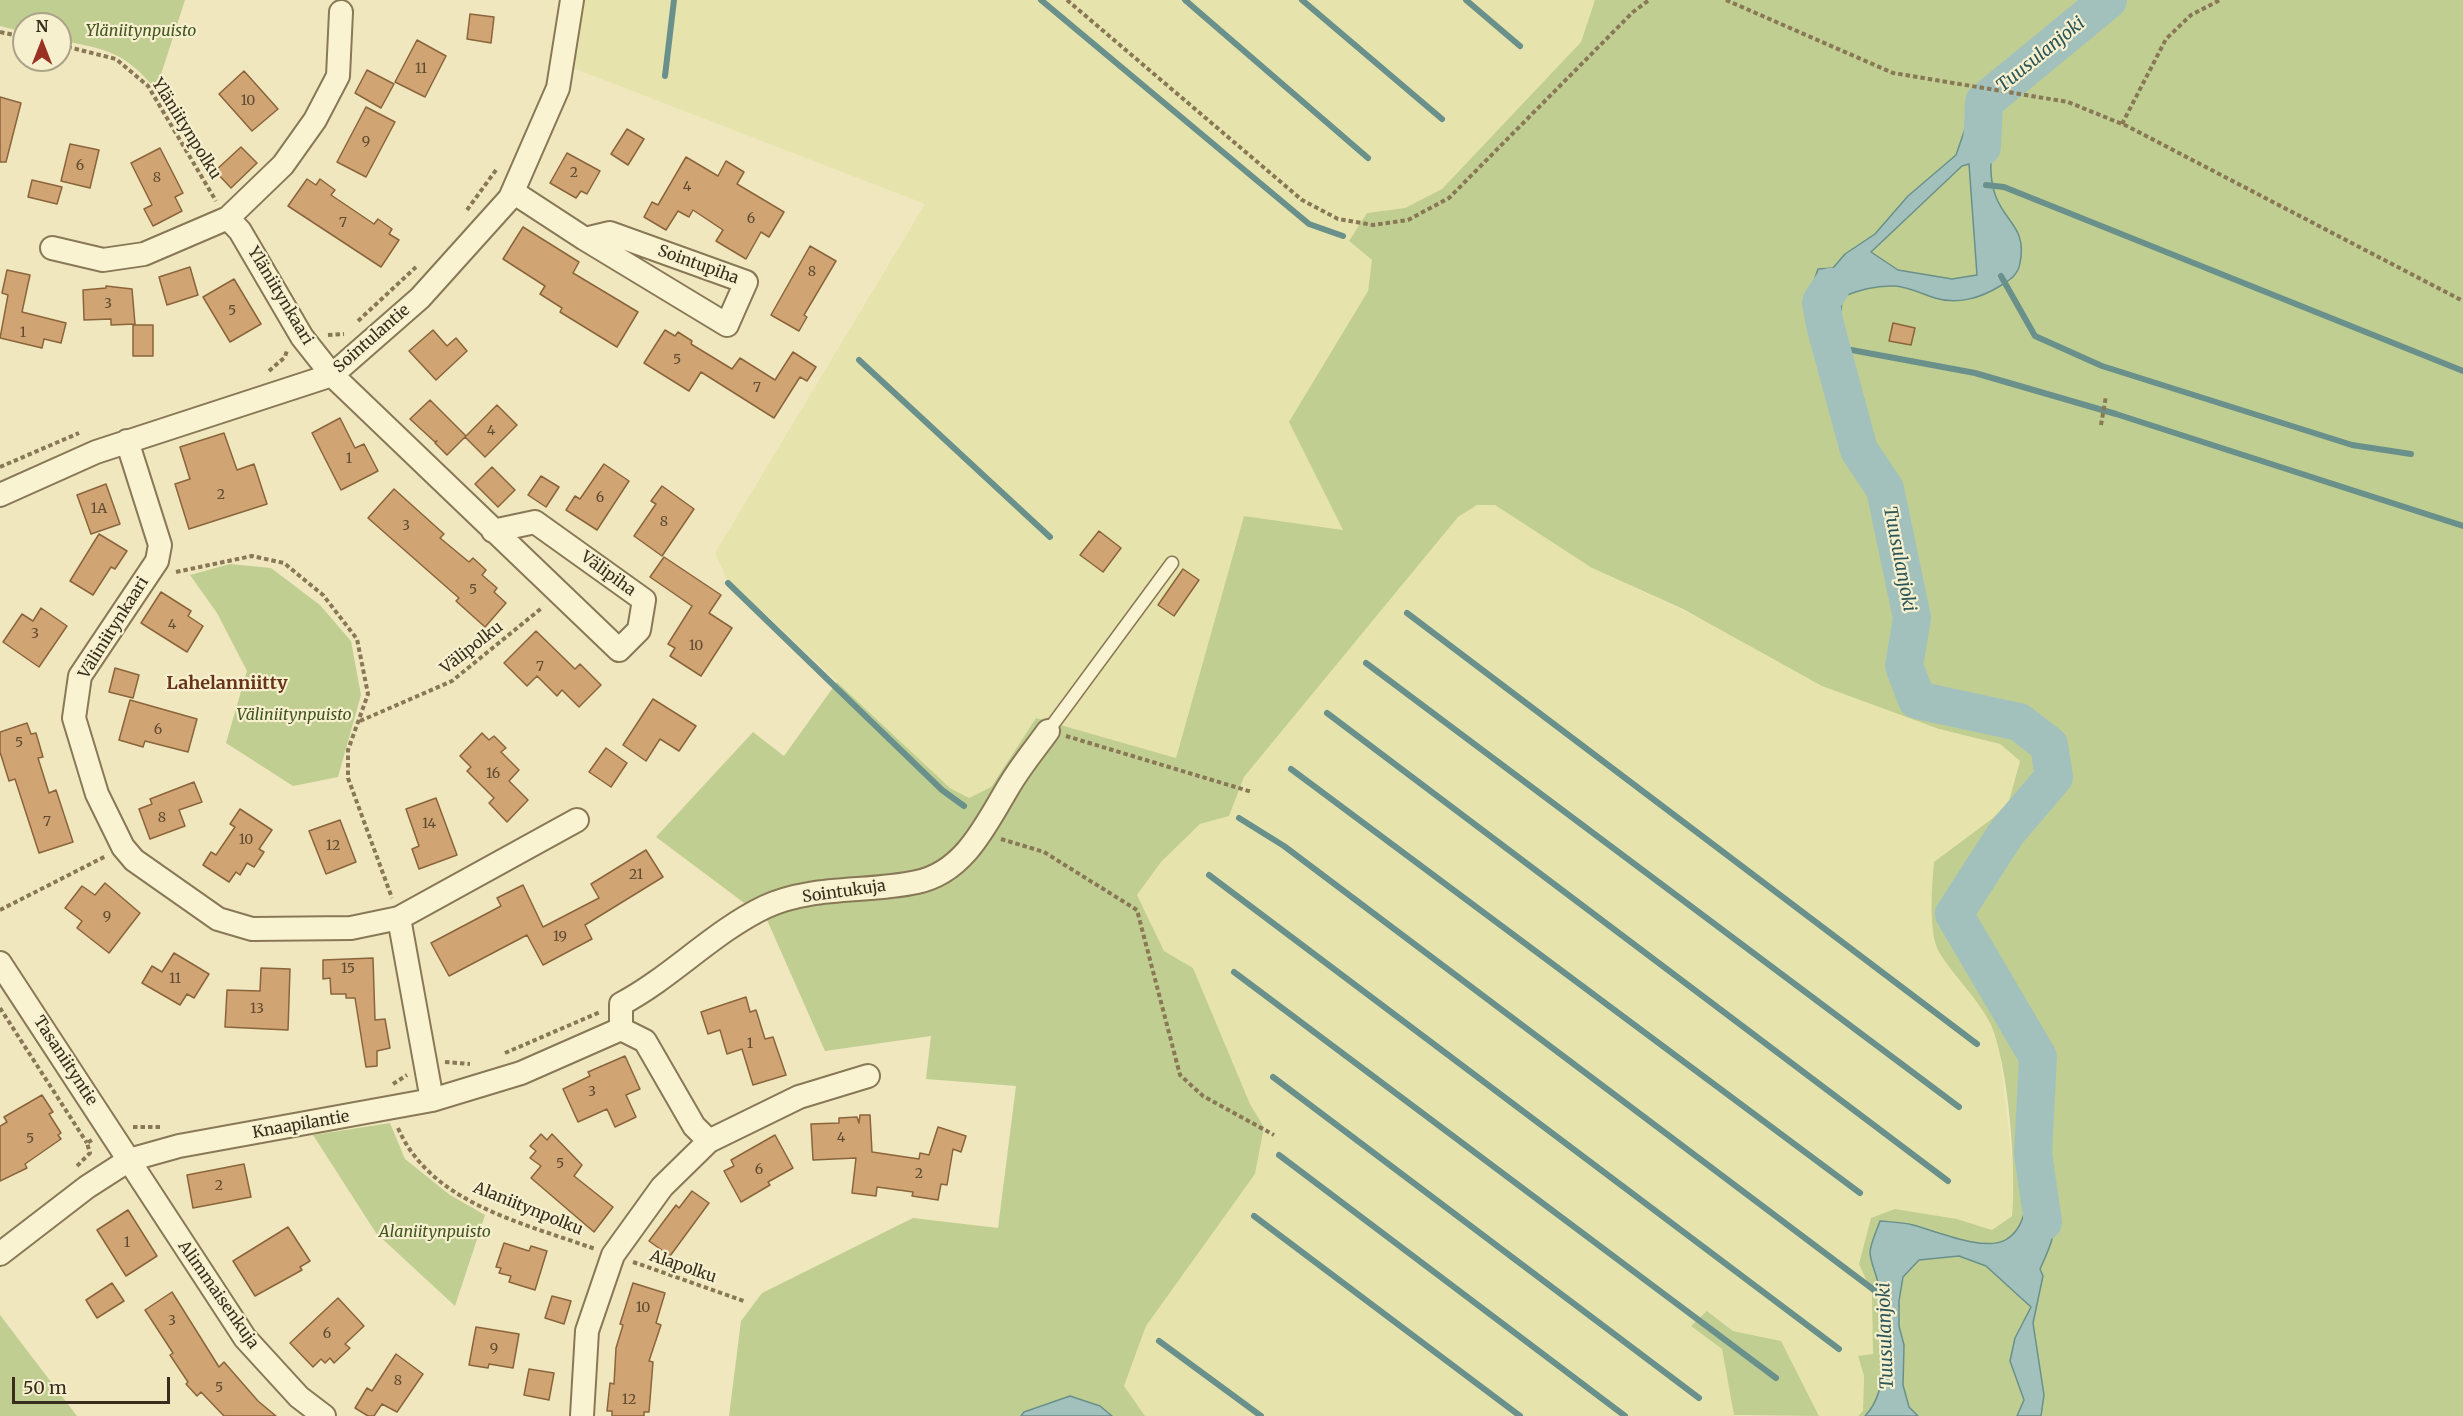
<!DOCTYPE html>
<meta charset="utf-8">
<style>
body{margin:0}
#map{position:relative;width:2463px;height:1416px;overflow:hidden;background:#f0e7bf;font-family:Merriweather,serif}
canvas{display:block}
.north{position:absolute;left:12px;top:12px;width:60px;height:60px;box-sizing:border-box;background:#f7f0cf;border:2px solid #aba287;border-radius:50%;rotate:0deg;font-size:16px;font-weight:700;line-height:24px;text-align:center;color:#382d1c}
.north::after{content:'';display:block;margin:auto;width:21px;height:27px;background:#9b3123;clip-path:polygon(50% 0,100% 100%,50% 72%,0 100%)}
.scale{position:absolute;left:12px;top:1377px;width:158px;height:27px;box-sizing:border-box;border:3px solid #382d1c;border-top:0;padding-left:8px;font-size:18px;line-height:21px;white-space:nowrap;color:#382d1c;-webkit-text-stroke:4px #f7f0cf;paint-order:stroke}
</style>
<div id="map">
<canvas width="2463" height="1416"></canvas>
<div class="north">N</div>
<div class="scale">50 m</div>
</div>
<script>
const g = document.querySelector('canvas').getContext('2d');
g.lineJoin = 'round';
function paint(path, color) { g.fillStyle = color; g.fill(path, 'evenodd'); }
function stroke(path, color, width, dash) { g.strokeStyle = color; g.lineWidth = width; g.lineCap = dash ? 'butt' : 'round'; g.setLineDash(dash || []); g.stroke(path); }
function label(font, color, halo, rows, align = 'center') {
  g.font = font + ' Merriweather,serif'; g.lineWidth = 4.5; g.setLineDash([]); g.textBaseline = 'middle'; g.strokeStyle = halo; g.fillStyle = color; for (const [text, x, y, turn = 0] of rows) {
    g.save(); g.translate(x, y); g.rotate((+turn || 0) * Math.PI / 180); g.textAlign = isNaN(turn) ? turn : align; if (halo) g.strokeText(text, 0, 0); g.fillText(text, 0, 0); g.restore();
  }
}
paint(new Path2D(`
 M583,0H1595L1581,42L1442,189L1405,208L1367,213L1349,242L1372,260L1368,291L1290,422L1343,530L1244,516L1176,758L1036,718L991,787L969,798L950,788L726,577L715,553L925,204L573,68Z
 M1477,505H1495L1592,568L1939,729L2000,744L2020,761L2009,801L1993,818L1989,1021L1999,1046L2015,1186L2011,1216L1992,1230L1957,1219L1859,1264L1872,1293L1875,1334L1873,1354L1858,1357L1864,1376L1863,1411L1858,1416H1819L1781,1341L1733,1331L1708,1311L1691,1326L1722,1349L1735,1416H1145L1124,1386L1146,1326L1255,1174L1264,1127L1250,1104L1193,968L1164,951L1137,895L1161,862L1200,824L1229,816L1244,777L1458,517Z`), '#e6e4ac');
paint(new Path2D(`
 M0,0H185L156,90C124,51 108,50 60,40V24H24V32L0,26Z
 M1595,0H2463V1416H1858L1863,1411L1864,1376L1858,1356L1873,1354L1872,1293L1859,1264L1871,1218L1895,1209L1957,1219L1992,1230L2012,1216C2017,1173 2008,1060 1990,1023C1977,997 1954,977 1939,952C1928,932 1932,885 1934,862L1993,818L2009,801L2020,761L2000,744L1939,729L1822,686L1683,609L1592,568L1495,505H1477L1458,517L1244,777L1229,816L1200,824L1161,862L1137,895L1164,951L1193,968L1250,1104L1264,1127L1255,1174L1146,1326L1124,1386L1145,1416H1112L1070,1396L1024,1412L1021,1416H729L741,1321L762,1293L913,1218L998,1228L1016,1086L926,1079L931,1036L825,1051L767,920L656,837L753,732L784,756L837,682L950,788L969,798L991,787L1036,718L1176,758L1244,516L1343,530L1289,422L1368,291L1372,260L1349,241L1367,213L1405,208L1442,189L1581,42Z
 M230,564L271,568L320,605L351,641L361,695L338,777L293,786L226,743L247,671L217,613L190,575Z
 M390,1123L405,1159L450,1195L485,1215L455,1306L376,1233L313,1135Z
 M1707,1311L1733,1331L1781,1341L1819,1416L1734,1415L1722,1349L1691,1326Z
 M0,1315L77,1416H0Z`), '#c0ce92');
const water = new Path2D(`
 M1977,94L2002,102C1996,133 1984,166 1996,197C2006,223 2027,228 2020,263C2018,275 2010,280 2000,286C1981,298 1957,305 1935,298C1922,294 1909,287 1895,286C1876,285 1860,290 1842,297L1841,316L1845,332L1814,335V281L1818,269L1833,268L1845,254L1875,234L1908,196L1956,155ZM1969,164L1977,275L1952,279L1898,270L1871,252L1962,166Z
 M2029,1171L2041,1173C2061,1214 2059,1228 2040,1269L2043,1276L2033,1323L2044,1395L2041,1416H2017L2024,1400L2010,1361L2015,1338L2031,1307L1986,1266L1959,1256L1919,1260L1903,1277L1899,1301V1326L1904,1345L1903,1385L1909,1407L1918,1416H1865C1893,1388 1884,1320 1878,1283C1876,1273 1870,1261 1870,1252C1871,1242 1877,1230 1880,1221C1891,1222 1902,1222 1913,1225C1936,1231 1986,1253 2007,1239C2028,1226 2028,1192 2029,1171Z
 M1070,1396L1100,1406L1112,1416H1021L1024,1412Z`);
paint(water, '#a2c1bc');
stroke(water, '#69908b', 1.5);
stroke(new Path2D(`
 M1041,0L1309,224L1343,236
 M1185,0L1368,158
 M1302,0L1442,119
 M1466,0L1520,46
 M665,76L674,0
 M1986,185L2004,187L2463,371
 M2001,276L2035,336L2102,366L2352,445L2411,454
 M1830,346L1975,373L2116,414L2463,526
 M859,360L1050,537
 M728,583L942,790L964,806
 M1407,613L1977,1044
 M1366,663L1959,1107
 M1327,713L1948,1181
 M1291,769L1860,1193
 M1239,818L1284,846L1886,1299
 M1209,875L1839,1349
 M1234,972L1776,1378
 M1273,1077L1699,1398
 M1279,1155L1625,1416
 M1254,1216L1520,1416
 M1159,1341L1261,1416`), '#69908b', 6);
stroke(new Path2D(`
 M1982,147L1984,102L2108,0
 M1831,287L1821,302L1825,325L1859,450L1885,489L1912,618L1904,666L1917,700L2019,722L2049,745L2054,777L2007,832L1954,914L2038,1057L2033,1154L2043,1222`), '#a2c1bc', 38);
const building = new Path2D(`
 M470,14L494,17L491,43L467,39Z
 M417,40L446,56L425,97L395,82Z
 M367,70L394,84L381,108L355,93Z
 M244,71L278,109L252,131L219,94Z
 M0,97L21,103L6,162H0Z
 M366,107L395,122L366,177L337,162Z
 M627,129L644,139L628,165L611,154Z
 M70,144L99,150L90,188L61,181Z
 M241,147L257,163L231,188L215,171Z
 M160,148L183,193L175,197L182,211L153,226L144,209L152,205L131,163Z
 M567,153L600,171L587,194L581,191L576,198L550,183Z
 M686,157L718,176L726,161L744,172L737,184L784,212L769,237L761,232L746,259L716,241L723,230L693,210L689,217L678,211L666,230L644,217L652,202L658,205Z
 M307,179L316,185L320,179L335,190L331,195L374,224L378,219L392,229L389,234L399,240L381,267L288,206Z
 M32,180L62,187L57,204L28,197Z
 M523,227L579,262L573,273L638,312L617,347L560,312L562,308L540,294L545,286L503,259Z
 M810,246L836,261L804,315L807,317L799,331L771,315Z
 M190,267L198,295L167,305L159,277Z
 M7,270L30,275L22,312L66,323L61,343L44,339L42,348L0,338L8,295L2,293Z
 M234,279L261,324L230,342L203,297Z
 M106,286L132,289L135,324L111,325V319L84,320L83,290L106,288Z
 M1893,323L1915,328L1911,345L1889,341Z
 M133,325H153V356H133Z
 M433,330L447,346L456,338L467,351L436,380L409,351Z
 M665,330L675,336L678,332L692,341L691,344L732,369L740,358L775,380L793,352L816,367L807,381L800,377L774,418L701,372L689,391L644,363Z
 M430,400L466,436L497,405L517,425L485,457L465,437L447,455L435,443L437,441L435,442L410,419Z
 M340,418L355,448L364,444L378,471L341,490L312,433Z
 M224,433L237,470L254,464L267,504L189,529L175,484L190,479L180,447Z
 M604,464L629,481L597,530L566,510L575,496L580,499Z
 M492,467L515,490L498,507L475,484Z
 M541,476L559,487L546,507L528,495Z
 M106,484L120,524L91,534L77,495Z
 M662,486L694,509L662,556L634,536L656,504L651,501Z
 M394,489L444,534L440,538L469,562L473,558L486,570L482,575L497,588L494,592L506,603L485,627L456,601L459,598L368,518Z
 M1099,531L1121,548L1103,572L1080,555Z
 M99,534L127,551L115,569L111,567L93,595L70,581Z
 M664,557L721,595L709,613L732,628L701,676L670,656L675,648L668,644L692,606L650,577Z
 M1183,569L1199,580L1174,616L1158,605Z
 M161,592L191,611L188,616L203,626L187,652L141,623Z
 M41,608L67,626L39,667L3,642L22,614L33,621Z
 M536,631L575,669L580,664L601,685L579,707L562,690L557,696L537,676L527,686L504,663Z
 M115,668L139,675L133,698L109,692Z
 M653,699L696,726L679,751L660,739L646,761L623,745Z
 M130,700L197,719L188,752L145,741L143,747L119,740Z
 M27,723L31,734L36,733L43,757L38,758L49,793L56,790L73,842L39,853L15,779L9,781L0,752V732Z
 M482,733L489,740L494,736L506,748L501,752L519,770L509,781L528,800L507,822L489,803L494,798L467,771L471,767L460,756Z
 M606,748L627,763L611,787L589,772Z
 M194,782L202,802L179,810L185,826L150,839L139,809L152,804L150,799Z
 M436,798L457,855L419,869L412,849L419,846L406,809Z
 M240,809L272,830L259,849L264,852L254,867L247,863L240,875L236,872L229,882L203,865L211,852L216,855L235,827L230,824Z
 M340,820L356,862L326,874L309,831Z
 M646,850L663,877L585,925L592,939L543,965L527,935L449,976L431,943L501,906L497,898L523,885L543,927L599,898L591,884Z
 M105,883L140,913L109,953L77,928L82,921L65,908L82,886L95,895Z
 M174,953L209,974L194,998L187,994L180,1005L142,983L152,966L162,972Z
 M373,958L375,1020L385,1019L390,1048L377,1051V1066L366,1067L355,998H346V994H331L330,978L323,979V960Z
 M261,968L290,969L288,1030L225,1027L227,990L260,991Z
 M746,997L750,1012L756,1010L765,1039L773,1037L786,1075L753,1085L742,1049L727,1054L720,1030L708,1034L701,1012Z
 M625,1056L640,1089L626,1095L636,1117L615,1127L607,1109L578,1122L563,1089L590,1076L588,1072Z
 M42,1095L53,1112L49,1114L61,1133L58,1135L61,1139L25,1164L27,1168L0,1181V1126L7,1122L4,1117Z
 M860,1115H870L872,1152L919,1159L920,1153L929,1155L938,1127L966,1136L961,1152L953,1149L947,1185L941,1184L938,1200L912,1196L913,1192L877,1187L876,1196L852,1193L856,1158L813,1160L811,1124L839,1123V1118L857,1117L859,1123Z
 M541,1134L547,1140L552,1134L582,1165L574,1176L613,1207L594,1232L531,1178L541,1166L530,1158L536,1151L530,1146Z
 M775,1135L793,1168L768,1182L770,1185L741,1202L724,1171L734,1166L731,1160Z
 M244,1164L251,1197L193,1208L187,1175Z
 M692,1191L709,1203L670,1256L649,1241L676,1205L679,1208Z
 M128,1210L157,1256L126,1276L97,1230Z
 M288,1227L310,1261L300,1267L302,1270L255,1296L233,1261Z
 M504,1243L529,1251L531,1246L547,1251L535,1290L509,1282L511,1276L499,1273L501,1268L496,1267Z
 M112,1283L124,1301L97,1318L86,1300Z
 M633,1283L665,1293L656,1323L661,1325L649,1361L653,1362L649,1412H644V1416H612V1411H607L610,1383L614,1384L616,1348L623,1325L620,1324Z
 M172,1292L219,1367L224,1362L258,1401L276,1416H224L201,1392L197,1396L186,1384L188,1382L170,1355L173,1353L145,1310Z
 M552,1296L571,1301L564,1324L545,1318Z
 M338,1298L364,1326L345,1344L350,1348L334,1363L330,1358L325,1363L321,1359L313,1367L290,1343Z
 M476,1327L519,1334L513,1368L489,1364L488,1368L469,1365Z
 M396,1354L423,1374L397,1412L382,1404L374,1416H368L355,1408L367,1388L372,1391Z
 M529,1369L554,1373L549,1400L524,1395Z`);
paint(building, '#d0a573');
stroke(building, '#8a643b', 1.5);
const service = new Path2D(`
 M1048,731L1172,563`);
const minor = new Path2D(`
 M513,192L585,239L727,325L746,282L610,233L585,239
 M228,218L240,231L302,337L332,375L619,650L639,630L644,600L535,522L493,531
 M52,248L103,260L144,254L228,218L283,165L315,120L338,76L341,12
 M127,441L160,545L157,561L80,676L74,718L97,794L123,847L134,860L218,919L252,929L351,928L399,918L577,820
 M0,495L96,452L332,375L420,298L510,198L558,88L572,0
 M399,918L432,1100
 M0,963L245,1338L299,1397L324,1416
 M621,1029V1004C672,977 713,932 765,907C812,885 867,893 917,882C965,872 986,824 1009,786C1020,767 1035,749 1048,731
 M621,1029L645,1041L694,1126L709,1141
 M0,1254L87,1187L129,1160L179,1146L432,1100L521,1073L621,1029
 M582,1416L587,1331L613,1255L662,1187L709,1141L799,1097L868,1076`);
stroke(service, '#897856', 15);
stroke(minor, '#897856', 26);
stroke(new Path2D(`
 M1067,0L1302,200L1338,219L1373,225L1408,220L1449,198L1633,12L1649,0
 M1726,0L1893,73L2068,102L2127,126L2463,301
 M0,32L24,37
 M60,45L116,59L148,86L216,201
 M2122,124L2166,39L2191,15L2220,0
 M467,210L496,170
 M358,321L416,267
 M328,335L344,334
 M269,371L285,357L287,350
 M2101,425L2106,396
 M0,467L79,433
 M176,572L252,556L284,563L323,595L357,639L368,694L348,750V778L392,898
 M360,721L452,681L543,607
 M1066,736L1252,792
 M1001,839L1044,852L1137,910L1180,1075L1203,1096L1274,1135
 M0,910L106,856
 M0,1008L87,1143
 M505,1053L600,1012
 M445,1062L470,1064
 M393,1084L407,1075
 M133,1127H162
 M398,1128C431,1204 524,1223 595,1249
 M77,1166L90,1153L87,1143L92,1140
 M633,1262L744,1301`), '#897856', 4, [4.5, 3]);
stroke(service, '#faf3d2', 12);
stroke(minor, '#faf3d2', 22);
label('14px', '#5e4b32', null, [
 ["11",421,69],
 ["10",248,101],
 ["9",366,142],
 ["6",80,166],
 ["2",574,173],
 ["8",157,178],
 ["4",687,187],
 ["6",751,219],
 ["7",343,223],
 ["8",812,272],
 ["3",108,304],
 ["5",232,311],
 ["1",23,333],
 ["5",677,360],
 ["7",757,388],
 ["4",491,431],
 ["1",349,459],
 ["2",221,495],
 ["6",600,498],
 ["1A",99,509],
 ["8",664,522],
 ["3",406,526],
 ["5",473,590],
 ["4",172,625],
 ["3",35,634],
 ["10",696,646],
 ["7",540,667],
 ["6",158,730],
 ["5",19,743],
 ["16",493,774],
 ["8",162,818],
 ["7",47,822],
 ["14",429,824],
 ["10",246,840],
 ["12",333,846],
 ["21",636,875],
 ["9",107,917],
 ["19",560,937],
 ["15",348,969],
 ["11",175,979],
 ["13",257,1009],
 ["1",750,1044],
 ["3",592,1092],
 ["4",841,1138],
 ["5",30,1139],
 ["5",560,1164],
 ["6",759,1170],
 ["2",919,1174],
 ["2",219,1186],
 ["1",127,1243],
 ["10",643,1308],
 ["3",172,1321],
 ["6",327,1334],
 ["9",494,1349],
 ["8",398,1381],
 ["5",219,1388],
 ["12",629,1400]
]);
label('italic 16px', '#425521', '#f7f0cf', [
 ["Yläniitynpuisto",141,31],
 ["Väliniitynpuisto",294,715],
 ["Alaniitynpuisto",435,1232]
]);
label('16px', '#382d1c', '#f7f0cf', [
 ["Yläniitynpolku",186,129,58],
 ["Sointupiha",698,265,20],
 ["Yläniitynkaari",280,296,59],
 ["Sointulantie",372,339,-41],
 ["Välipiha",608,574,36],
 ["Väliniitynkaari",114,628,-58],
 ["Välipolku",472,648,-38],
 ["Sointukuja",844,892,-8],
 ["Tasaniityntie",65,1061,57],
 ["Knaapilantie",301,1125,-10],
 ["Alaniitynpolku",528,1209,22],
 ["Alapolku",683,1267,19],
 ["Alimmaisenkuja",218,1295,55]
]);
label('italic 18px', '#2a5659', '#f7f0cf', [
 ["Tuusulanjoki",2041,55,-39],
 ["Tuusulanjoki",1899,559,79],
 ["Tuusulanjoki",1886,1336,-92]
]);
label('bold 18px', '#673319', '#f7f0cf', [
 ["Lahelanniitty",227,684]
]);
</script>
